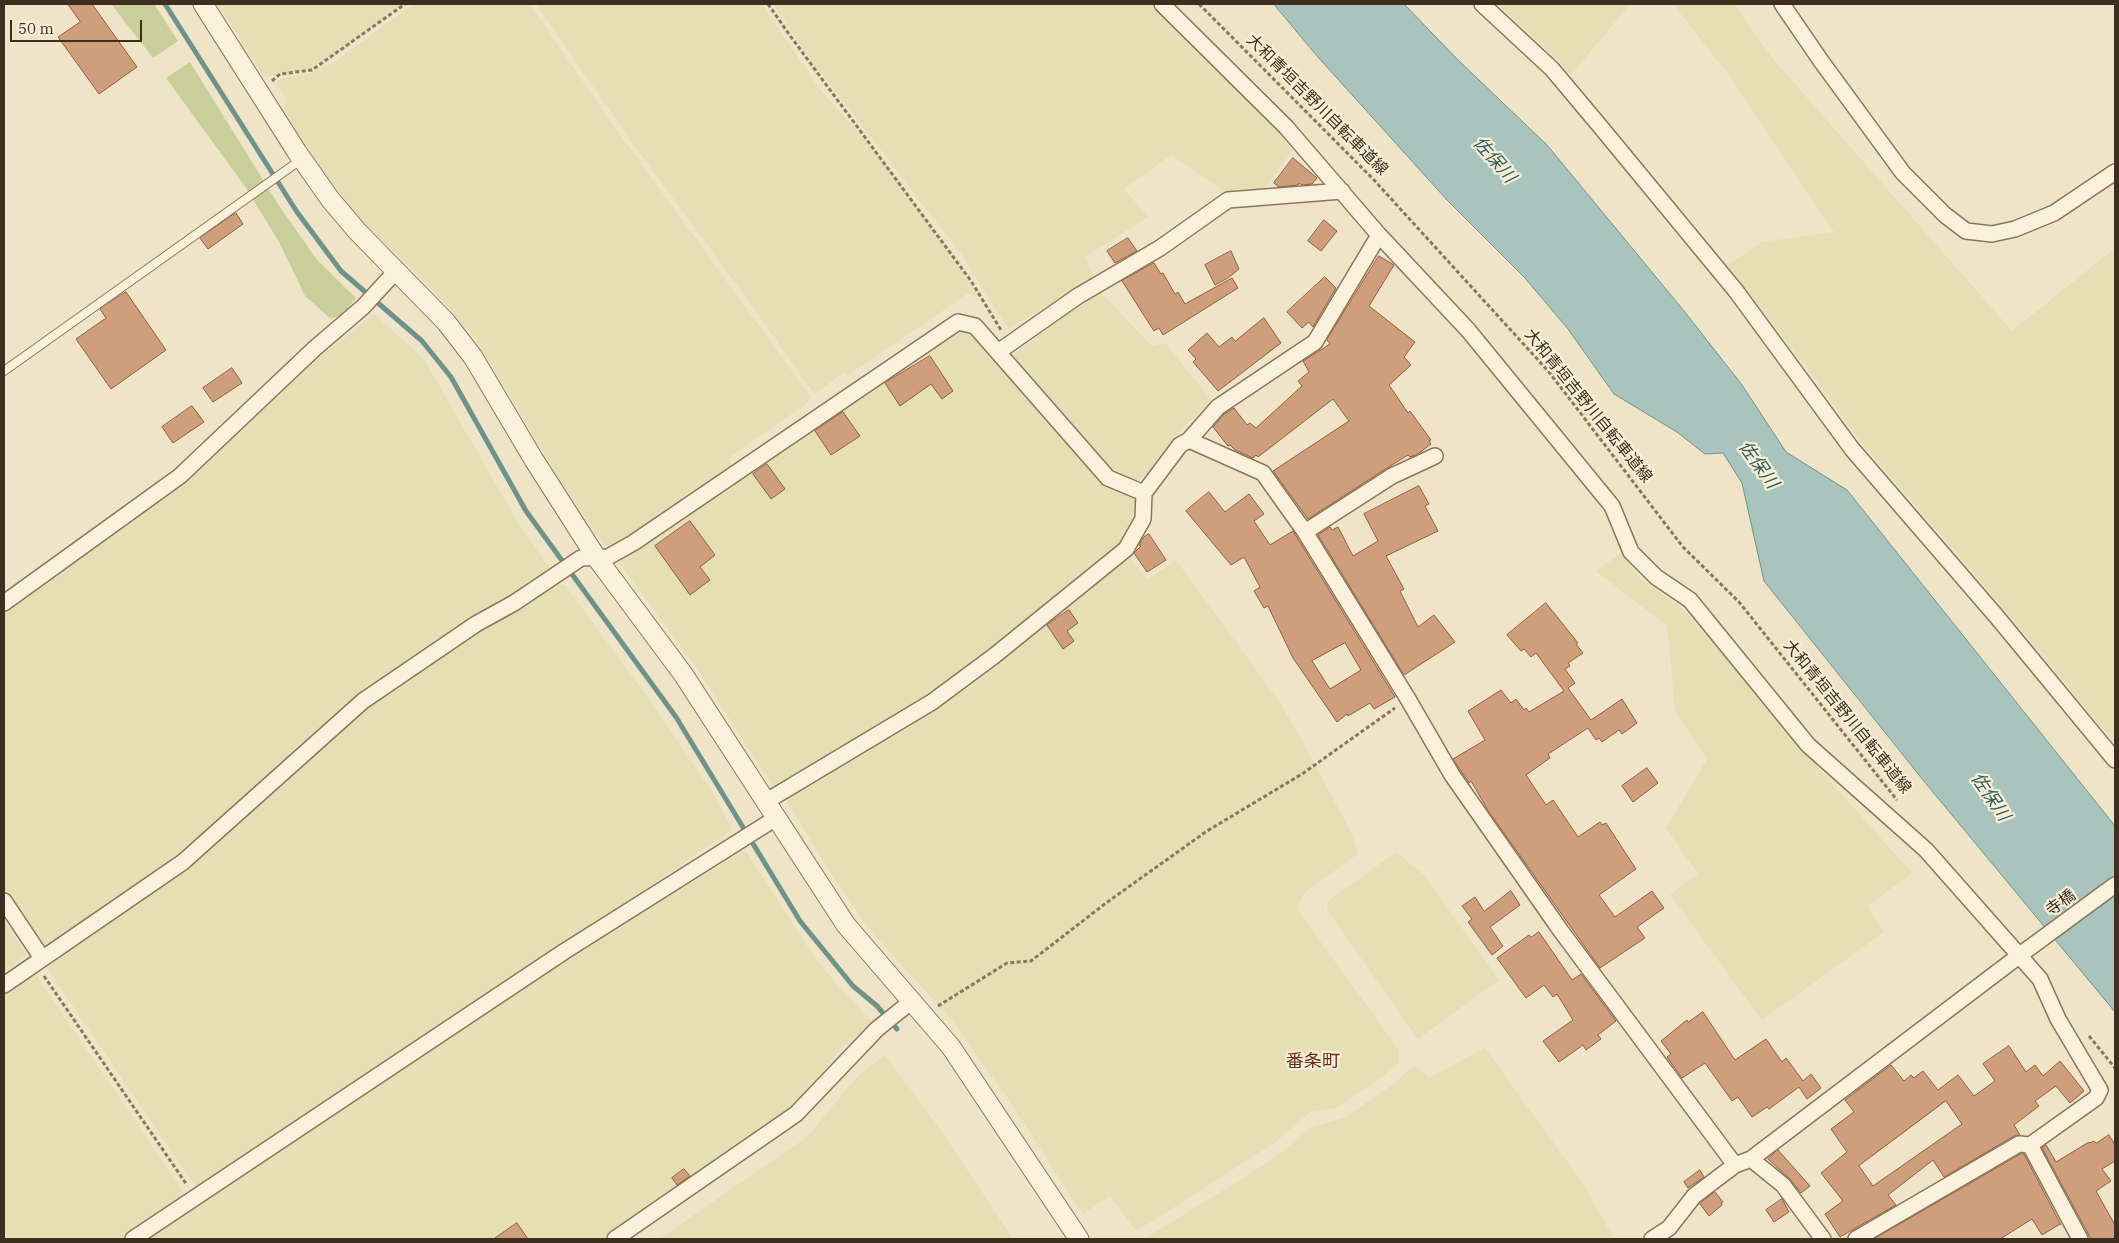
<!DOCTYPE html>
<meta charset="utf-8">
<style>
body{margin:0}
#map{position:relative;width:2119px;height:1243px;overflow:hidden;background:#f0e4c8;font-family:"IBM Plex Serif",serif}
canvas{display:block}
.frame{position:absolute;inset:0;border:5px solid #3d2e20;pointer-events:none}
.scale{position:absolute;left:10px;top:20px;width:132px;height:22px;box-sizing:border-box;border:2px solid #3d2e20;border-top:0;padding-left:6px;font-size:15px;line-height:18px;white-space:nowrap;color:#3d2e20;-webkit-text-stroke:4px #f7eed8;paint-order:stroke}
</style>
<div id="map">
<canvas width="2119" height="1243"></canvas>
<div class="frame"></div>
<div class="scale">50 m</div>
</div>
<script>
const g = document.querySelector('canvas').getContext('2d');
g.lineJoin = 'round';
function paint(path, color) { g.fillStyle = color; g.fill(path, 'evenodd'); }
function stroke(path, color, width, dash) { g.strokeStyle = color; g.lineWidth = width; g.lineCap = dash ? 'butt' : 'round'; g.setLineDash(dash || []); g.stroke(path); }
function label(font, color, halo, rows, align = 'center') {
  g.font = font + ' "IBM Plex Serif","Noto Sans JP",serif'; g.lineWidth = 4.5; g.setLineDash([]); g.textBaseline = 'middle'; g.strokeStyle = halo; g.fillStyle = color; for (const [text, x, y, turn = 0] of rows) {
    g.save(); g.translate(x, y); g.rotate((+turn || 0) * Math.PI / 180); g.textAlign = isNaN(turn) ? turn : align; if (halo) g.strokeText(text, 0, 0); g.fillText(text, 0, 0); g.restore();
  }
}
paint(new Path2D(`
 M218,4H403L348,46L310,69L264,77Z
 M413,4H530L607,117L811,397L806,404L731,456L730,470L616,546L605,547L563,485L476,339L429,286L355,214L317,162L284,111L287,99L276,84L279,79L312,73L336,61Z
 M536,4H762L821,91L884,161L956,262L977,295L967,294L847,376L844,372L818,392L812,391L745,296L631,141Z
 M773,4H1150L1285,139V143L1293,150L1261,194L1231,196L1171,155L1124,189L1148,217L1085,257L1095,278L1008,329L960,252L810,59Z
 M1498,4H1630L1571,75L1560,62Z
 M1673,4H1734L1773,59L2012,331L2115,248V744L2005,610L1861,442L1810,372L1728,265L1762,242L1834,232L1729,75Z
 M1100,292L1152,346L1165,343L1213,402L1203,409L1175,437L1148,474L1136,480H1129L1117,476L1013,355L1081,303Z
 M374,314L424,359L518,523L551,570L474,620L180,858L44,951L4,892V610L297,372L337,344Z
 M959,330L971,333L1103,485L1136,498L1135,517L1120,543L989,650L927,696L774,788L695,666L618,561L643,547Z
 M1621,553L1641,580L1684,610L1702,632H1706L1781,726L1912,873L1867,906L1884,932L1762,1020L1670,895L1698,874L1666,828L1707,759L1675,711L1667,626L1596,571Z
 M1128,555L1147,580L1176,560L1279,701L1299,735L1351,832L1358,854L1304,893L1297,909L1399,1050V1062L1382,1077L1336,1108L1310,1112L1277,1141L1148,1224L1135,1230L1110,1196L1084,1213L1077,1205L1010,1102L952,1020L869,929L833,877L786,800L795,792L914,724L978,681Z
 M556,585H565L649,699L715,796L732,830L562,946L197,1189L45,965L367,706L480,630Z
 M745,850L811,952L833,980L873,1023L843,1046L792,1109L603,1239H146L569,957Z
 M1396,852L1423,874L1499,980L1418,1039L1327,910V902Z
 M4,921L27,955L29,954L4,972Z
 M34,972L186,1196L121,1239H4V992Z
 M1485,1048L1584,1185L1613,1237L1610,1239H1144L1253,1172L1284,1151L1311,1127L1344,1118L1392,1085L1410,1069L1416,1067L1429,1078Z
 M885,1055L938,1126L1013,1239H659L807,1137L858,1076Z`), '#e6deb5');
paint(new Path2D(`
 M111,4H154L178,41L153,58Z
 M190,62L278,204L317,260L356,298L343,314L331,319L305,296L279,242L246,188L166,78Z`), '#c9cf9b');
const water = new Path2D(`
 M1274,4H1404L1457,59L1547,145L1684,311L1742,385L1786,452L1847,490L2115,826V1012L1923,780L1764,581L1742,483L1723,453L1705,454L1677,432L1614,394L1568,329L1525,278L1447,200L1317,56Z`);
paint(water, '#a9c4bc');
stroke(water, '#6f938a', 1);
stroke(new Path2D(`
 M165,4L297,212L341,271L422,341L451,377L526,511L676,717L800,921L853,986L877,1006L897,1029`), '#6f938a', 5);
const building = new Path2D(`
 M68,4H92L137,67L99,94L58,37L80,22Z
 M1293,158L1317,178L1312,184L1302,185L1299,183L1298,185L1279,187L1274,183Z
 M236,213L243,224L208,249L200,238Z
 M1324,220L1337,231L1321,251L1308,241Z
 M1128,238L1137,251L1115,263L1107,251Z
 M1231,251L1239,269L1228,278L1215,285L1205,265Z
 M1379,256L1394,265L1369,306L1415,342L1404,357L1411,365L1389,385L1408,413L1410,411L1431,440L1429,441L1431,444L1418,454L1410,457L1408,455L1387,468L1308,519L1273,471L1349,421L1333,399L1258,457L1256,455L1253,458L1235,450L1230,445L1228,446L1213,427L1224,414L1234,408L1247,425L1250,423L1256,428L1302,386L1298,381L1309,372L1303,361L1330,344L1327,340Z
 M1154,263L1161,274L1163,273L1175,294L1178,292L1185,304L1232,278L1238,288L1163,335L1159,328L1154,331L1122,281Z
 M1325,277L1336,288L1313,327L1309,322L1302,328L1287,312Z
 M126,292L166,350L111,389L76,339L106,318L100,309Z
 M1264,318L1281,343L1218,391L1193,362L1196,359L1188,350L1207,333L1219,347L1232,337L1235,341Z
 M930,356L953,391L942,399L931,384L900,406L885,383Z
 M232,368L242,383L213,402L203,388Z
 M192,406L204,422L173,443L162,427Z
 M843,412L860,436L831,455L815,431Z
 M767,464L785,489L771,499L753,474Z
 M1419,486L1429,504L1425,506L1438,531L1386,556L1404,589L1400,591L1418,627L1434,615L1455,642L1404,675L1318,535L1330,527L1332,530L1338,527L1353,556L1378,541L1364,514Z
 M1209,492L1225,512L1249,494L1264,514L1254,521L1270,545L1293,531L1395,697L1374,709L1370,703L1348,716L1347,714L1337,722L1293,658L1268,606L1264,608L1254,591L1260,587L1244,557L1231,565L1186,511ZM1345,643L1361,670L1330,689L1312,661Z
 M690,521L715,555L700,567L710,580L690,595L655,546Z
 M1149,534L1166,560L1147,572L1134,553L1141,546L1139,545L1144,537Z
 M1546,603L1578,643L1576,644L1583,653L1568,663L1570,666L1565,669L1575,683L1568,688L1591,720L1622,699L1637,723L1622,734L1619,730L1602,742L1599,738L1596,740L1588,728L1548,754L1550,758L1526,775L1546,805L1553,800L1578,837L1600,822L1602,825L1606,823L1636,869L1599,895L1615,917L1652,891L1664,908L1637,927L1645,938L1600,968L1489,812L1471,781L1469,783L1453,759L1485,740L1468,711L1501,690L1511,703L1516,699L1524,710L1526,708L1529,712L1564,691L1536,653L1531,657L1524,649L1521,651L1507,635Z
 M1069,610L1078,623L1067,631L1074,641L1063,649L1047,625Z
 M1647,768L1658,783L1633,802L1622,786Z
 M1511,891L1520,905L1490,927L1503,946L1492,955L1468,922L1472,919L1462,906L1475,897L1484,911Z
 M1539,932L1572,980L1581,974L1616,1021L1598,1035L1601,1039L1586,1050L1583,1045L1559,1062L1543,1041L1573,1020L1557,994L1553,997L1544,985L1526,998L1497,958L1529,935L1531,937Z
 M1703,1012L1735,1060L1766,1039L1782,1062L1786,1058L1803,1081L1811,1074L1821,1088L1807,1099L1799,1087L1769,1109L1767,1107L1752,1117L1738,1097L1732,1101L1705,1063L1682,1078L1667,1057L1671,1054L1661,1041L1687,1020L1688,1022Z
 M2009,1046L2026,1072L2035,1065L2043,1076L2060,1061L2084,1091L2070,1103L2056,1086L2035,1101L2039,1106L2014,1125L2020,1135L2014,1136L1944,1177L1933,1160L1888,1195L1896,1205L1840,1237L1825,1214L1843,1201L1821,1173L1847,1152L1831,1129L1854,1112L1845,1100L1891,1065L1904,1081L1911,1075L1914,1078L1923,1071L1938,1090L1958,1075L1974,1096L1995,1081L1983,1064ZM1946,1101L1962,1124L1873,1186L1859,1166Z
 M2109,1135L2115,1145V1161L2102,1169L2111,1181L2096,1191L2115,1225V1239H2091L2042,1148L2046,1145L2056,1162L2089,1142L2090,1143L2094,1141L2096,1143Z
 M1778,1150L1810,1186L1801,1193L1789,1178L1768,1159Z
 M2021,1154H2024L2061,1225L2060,1224L2042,1235L2032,1219L2000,1239H1874Z
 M684,1169L690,1176L677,1185L672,1178Z
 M1700,1170L1704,1177L1688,1188L1684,1182Z
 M1715,1192L1723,1202L1721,1203L1722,1205L1709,1216L1700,1204Z
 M1782,1199L1789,1212L1774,1222L1766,1210Z
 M517,1223L528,1239H494Z`);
paint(building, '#cf9f7d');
stroke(building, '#8d5f41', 1);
const service = new Path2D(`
 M4,371L302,159`);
const minor = new Path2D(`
 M1162,4L1286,127L1379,235L1468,330L1612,506L1631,552L1656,577L1690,600L1808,745L1926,850L2040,979L2058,1019L2100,1090L2096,1098L2030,1145
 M1482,4L1552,69L1599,125L1736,291L1852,449L1997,617L2115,760
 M1782,4L1821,61L1903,173L1945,215L1966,231L1992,234L2015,229L2054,213L2115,172
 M998,352L1078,296L1160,248L1228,200L1342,191
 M1189,440L1263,473L1305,532L1408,699L1452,775L1561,931L1735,1165
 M1305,532L1392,476L1435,456
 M4,603L180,476L314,349L363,307L397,270
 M765,802L932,702L994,656L1126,549L1143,519L1144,493L1180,445L1189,440L1218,407L1315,342L1379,235
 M4,901L42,958
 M4,985L183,862L363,701L476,624L514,603L581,558L608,557L633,543L958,322L975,326L1108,478L1144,493
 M1751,1159L1783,1185L1823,1239
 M133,1239L565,951L776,818
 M615,1239L796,1114L877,1029L912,1001
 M1652,1239L1669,1228L1694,1196L1735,1165L1751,1159L2028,949L2115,885
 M1856,1239L2019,1144L2030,1145L2080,1239`);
const tertiary = new Path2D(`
 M203,4L297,152L330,199L357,231L446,322L473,357L534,460L596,557L683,674L846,925L951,1047L1079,1239`);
stroke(service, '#8d765c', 10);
stroke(minor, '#8d765c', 18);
stroke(tertiary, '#8d765c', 21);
stroke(new Path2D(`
 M768,4L791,37L971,281L1001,330
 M1199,4L1374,180L1549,372L1683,547L1739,602L1897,800
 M272,81L280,74L312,70L405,4
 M44,976L187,1185
 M938,1006L1007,963L1031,961L1106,903L1207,831L1302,774L1395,708
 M2089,1036L2115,1068`), '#8d765c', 3, [4, 2.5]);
stroke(service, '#faf1dc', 8);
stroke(minor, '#faf1dc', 15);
stroke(tertiary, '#faf1dc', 19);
label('16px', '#3d2e20', '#f7eed8', [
 ["大和青垣吉野川自転車道線",1317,105,45],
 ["大和青垣吉野川自転車道線",1588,406,51],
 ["大和青垣吉野川自転車道線",1847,717,51],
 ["寺橋",2061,903,-36]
]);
label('italic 18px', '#2f5d5a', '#f7eed8', [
 ["佐保川",1494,160,49],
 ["佐保川",1758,465,54],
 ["佐保川",1990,797,56]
]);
label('18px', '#6b2e1e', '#f7eed8', [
 ["番条町",1313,1062]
]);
</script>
